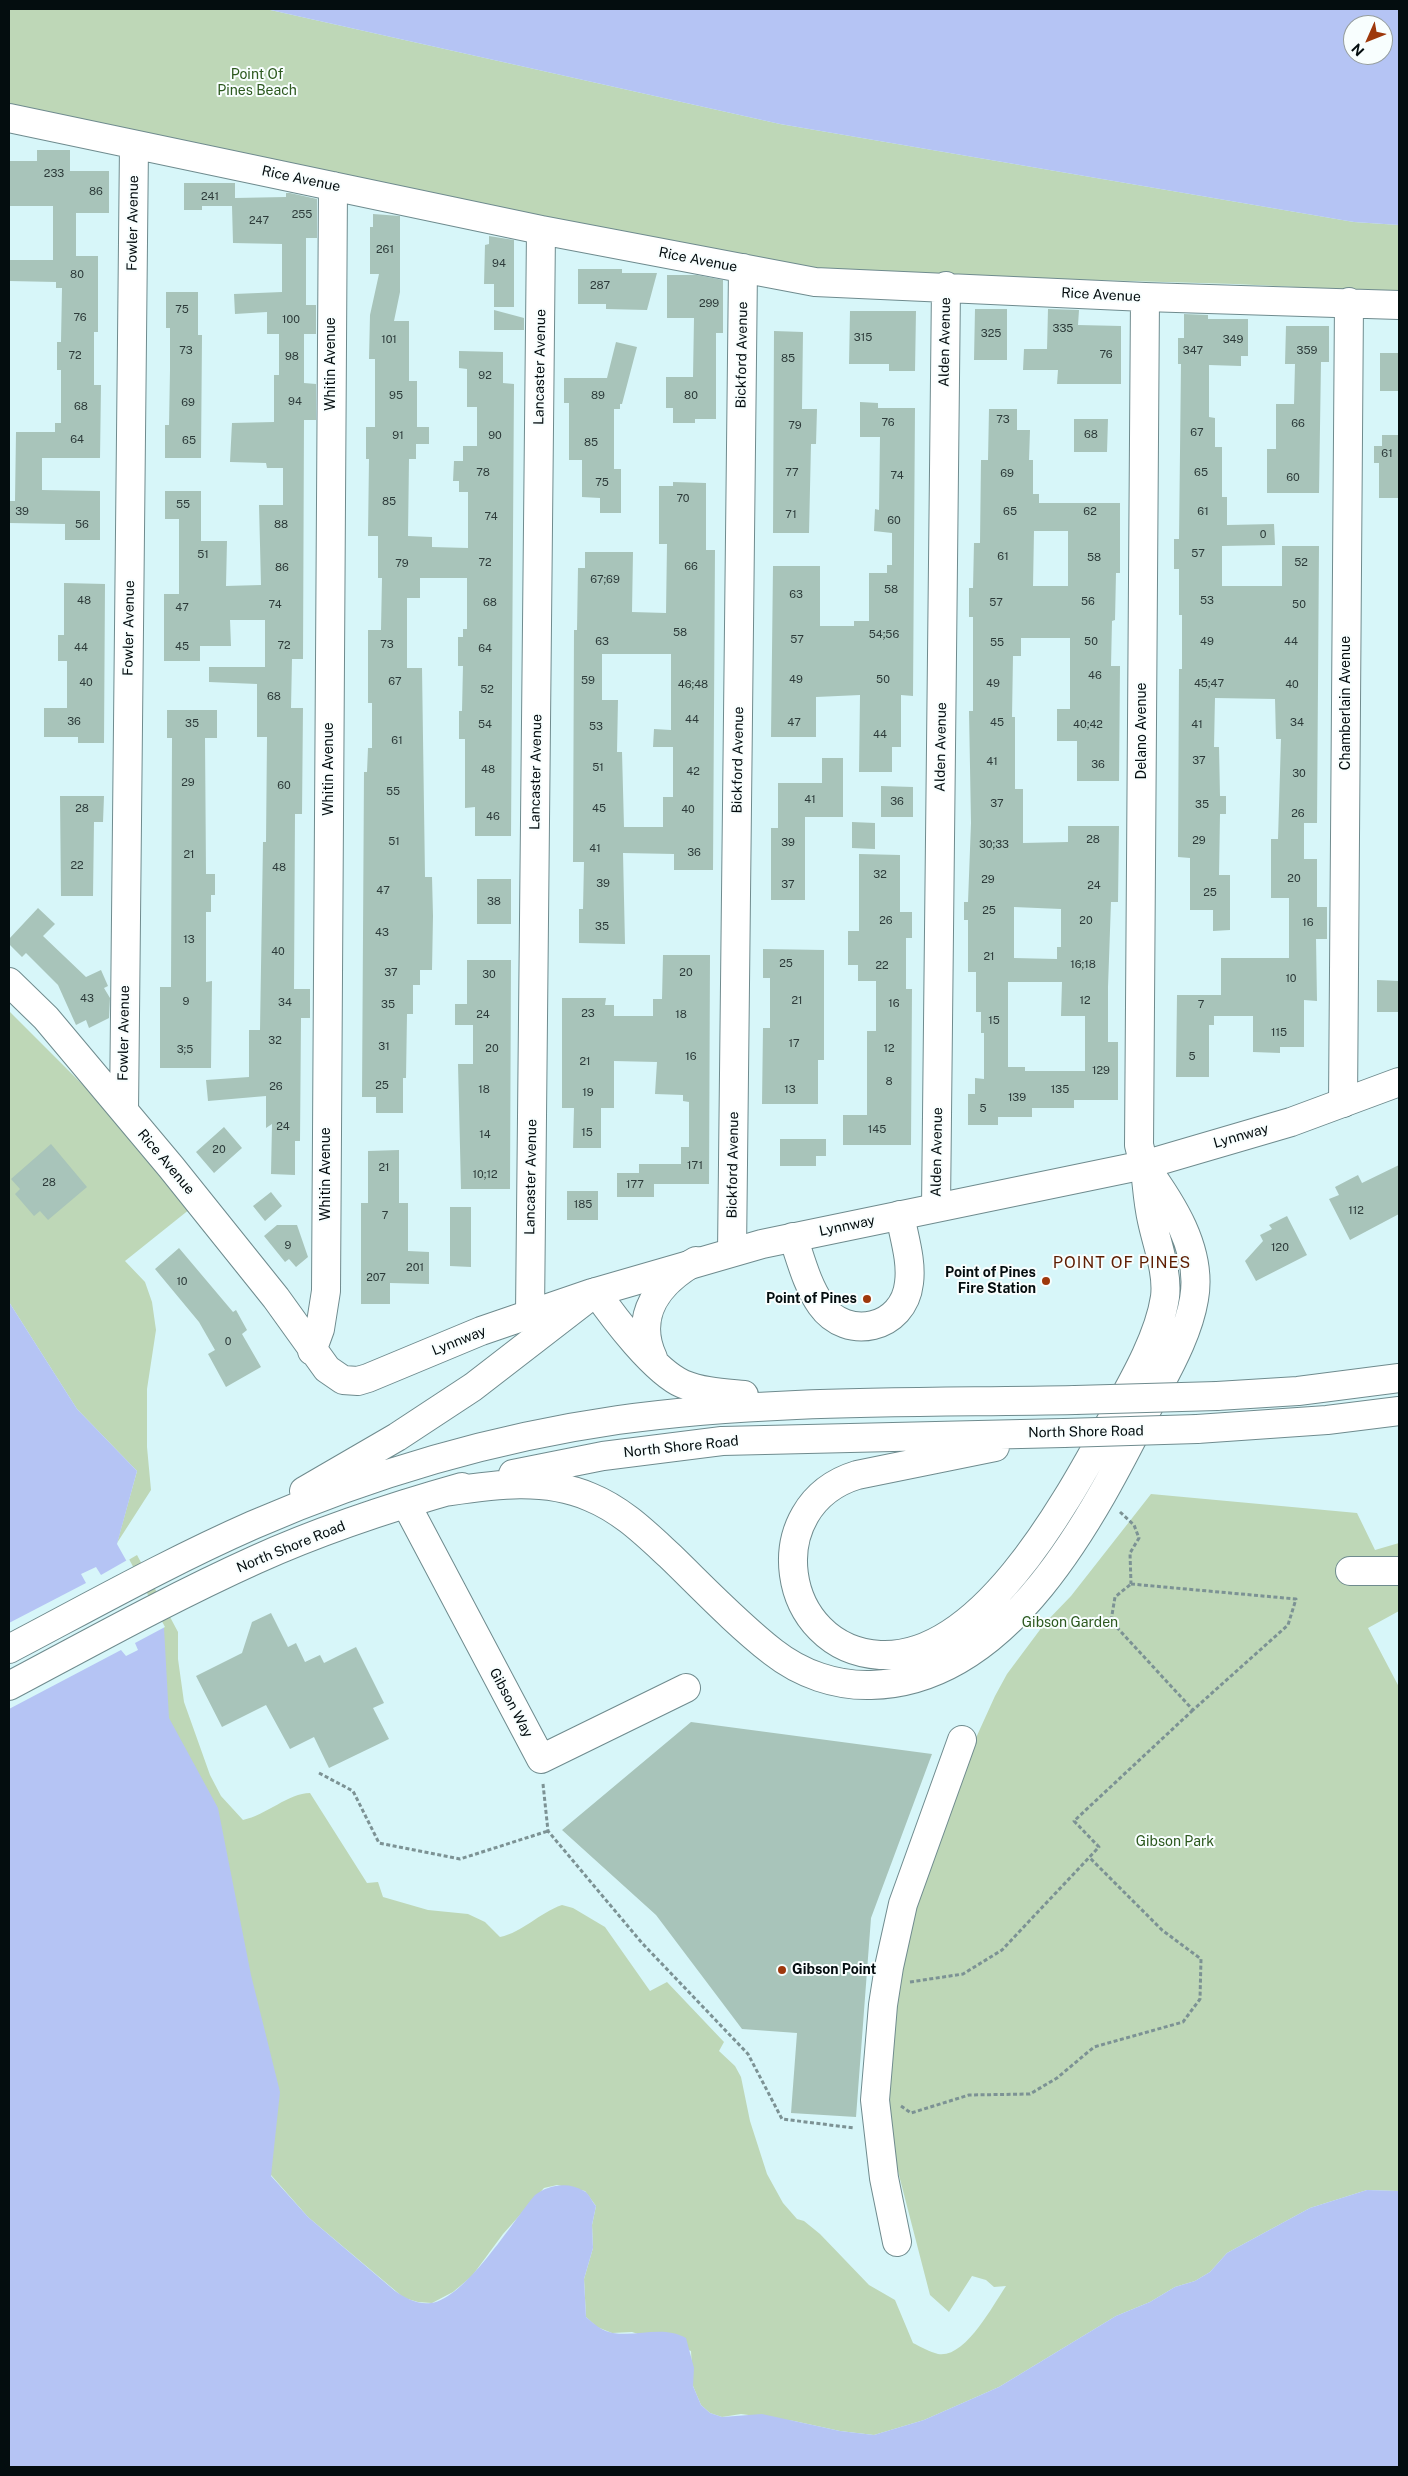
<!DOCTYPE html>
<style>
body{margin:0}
#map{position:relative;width:1408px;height:2476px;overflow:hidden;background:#d7f6f9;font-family:"Public Sans",sans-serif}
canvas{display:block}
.frame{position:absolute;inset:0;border:10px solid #040d0f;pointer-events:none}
.north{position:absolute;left:1343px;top:15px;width:50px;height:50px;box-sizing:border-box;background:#f8fefe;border:1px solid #969e9e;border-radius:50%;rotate:226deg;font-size:14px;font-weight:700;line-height:20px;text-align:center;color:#040d0f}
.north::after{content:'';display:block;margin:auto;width:18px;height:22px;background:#9e380c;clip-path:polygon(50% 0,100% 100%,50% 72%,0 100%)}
</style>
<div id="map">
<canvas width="1408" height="2476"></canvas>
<div class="frame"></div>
<div class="north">N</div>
</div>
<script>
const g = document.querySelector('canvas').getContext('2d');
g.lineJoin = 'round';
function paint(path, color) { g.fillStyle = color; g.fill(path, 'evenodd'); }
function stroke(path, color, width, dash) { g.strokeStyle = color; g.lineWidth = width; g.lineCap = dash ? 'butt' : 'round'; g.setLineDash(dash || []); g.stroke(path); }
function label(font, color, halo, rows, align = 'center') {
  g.font = font + ' "Public Sans",sans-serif'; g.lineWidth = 4; g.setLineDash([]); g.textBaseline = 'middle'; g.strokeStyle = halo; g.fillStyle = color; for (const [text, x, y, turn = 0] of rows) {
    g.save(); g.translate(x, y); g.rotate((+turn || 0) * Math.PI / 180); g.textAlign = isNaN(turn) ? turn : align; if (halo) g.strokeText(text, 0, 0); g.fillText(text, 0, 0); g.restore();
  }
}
paint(new Path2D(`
 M9,9H266L780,124L1354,222L1399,225V292L1234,284L884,274L798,266L685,247L571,221L497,210L9,107Z
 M9,1011L100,1102L190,1209L125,1261L145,1282L152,1302L156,1330L147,1389V1447L151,1490L117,1543L137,1471L77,1409L9,1302Z
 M1151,1494L1357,1513L1375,1550L1399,1543V1611L1368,1628L1399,1687V2191L1367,2190L1310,2208L1227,2253L1210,2272L1195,2281L1175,2287L1150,2302L1116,2316L999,2387L924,2420L874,2435L840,2431L794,2421L741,2414L722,2417L710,2413L701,2405L693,2386L691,2351L632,2332L612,2333L597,2327L586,2317L584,2279L593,2248L592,2225L596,2206L585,2191L557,2185L544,2188L503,2234L472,2276L453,2292L432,2303L418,2302L404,2298L308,2217L271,2175L106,1573L137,1555L178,1632V1659L184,1702L210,1775L221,1796L243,1820C266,1815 289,1793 310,1793L367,1883L378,1882L383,1897L428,1910L468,1914L485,1922L500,1937C523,1932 539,1913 562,1905L573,1908L605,1927L650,1991L667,1982L724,2042L719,2051L735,2066L741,2077L750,2121L767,2174L783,2203L797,2219L804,2221L820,2234L869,2285L895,2300L913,2343C921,2347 930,2352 938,2354C965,2359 993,2305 1006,2286L994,2287L986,2280L972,2276L949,2312L930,2295L893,2152L881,2075L888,2008L940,1817L995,1696L1007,1674L1045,1623L1071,1596Z`), '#bed7b7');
paint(new Path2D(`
 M266,9H1399V225L1354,222L780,124ZM1353,25H1383V55H1353Z
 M9,1302L77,1409L137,1471L117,1544L164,1628L169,1718L218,1808L251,1975L280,2092L271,2176L308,2217L395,2291C405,2298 418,2305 431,2303C465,2299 512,2222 535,2195C548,2185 568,2181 584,2191C589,2193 592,2202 596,2206L592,2225L593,2248L584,2279L586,2317C594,2324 602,2331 613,2333C639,2337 662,2325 686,2338L694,2368L693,2386L701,2405L710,2413L722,2417L762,2414L840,2431L874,2435L924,2420L999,2387L1116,2316L1150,2302L1175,2287L1195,2281L1210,2272L1227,2253L1310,2208L1367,2190L1399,2191V2467H9Z`), '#b5c4f4');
paint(new Path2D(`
 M129,1559L165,1627L135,1643L138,1650L126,1656L121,1650L9,1709V1623L86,1583L81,1574L96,1567L101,1575Z`), '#d7f6f9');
paint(new Path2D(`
 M37,150H70V171H109V213H76V256H98V332H94V385H101L100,458H42V490L100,491V540H65V524L9,523V501H15L16,432H55V423H61V370H57V342H61L62,288H56V282L9,281V260H53V206H9V161H37Z
 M184,183H235V198L286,197V193H290L317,199V238H306V305H316V334H304V383L316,384V420H304L303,659H292L291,708H303L302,814H295L294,989H310V1018H301L300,1141H295V1175L271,1174L272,1124L266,1128V1096L208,1101L206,1080L249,1077V1030H260L263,842H266L267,737H257V684L209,682V667H265V620H230L231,646H200V661H164V594H179V519H165V491H201V541H227L226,586L261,585L259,505H283V468H267L266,463L230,462L232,423L274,422V375H279V334H267V312L235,314L234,294L282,292V244L233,243L232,206H202V210H184Z
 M373,214L400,216V292L394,321H409V381H417V427H429V444H416V459H409L408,536L432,537V547L468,548V492H459V481H453L454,461H463V446H477V407H467V369L459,368V351L503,352V383L514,384L511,836H475V807L465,808V739H459V711H462L463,666H458V637H463V629H467V578H420V598H407V668H422L425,877H432L433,916L432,970H420V985H413V1014H407L406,1078H403V1113H376V1097H362L364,772H367L368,748H372V703H368V630H381L382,578H378V536H368L369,459H366V427H375V359H369L370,315L379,274H370V227H373Z
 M489,236L514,240V307H494V284H484L485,245L489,244Z
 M578,269H622V273H657L647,310L606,309V304H578Z
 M667,275H697L723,280V333H716V419H695V423H673V408H666V377H693L694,318H667Z
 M166,292H198V335H202L201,458H165V425H169L170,370V328H166Z
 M975,309H1007V360H974Z
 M1048,309L1079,310L1078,325L1121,326V384H1057L1058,370H1023L1024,349H1047Z
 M494,310L524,318V330H494Z
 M850,311H916L915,371H889V364H849Z
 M1184,314L1208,315V319H1248V356H1241V366L1209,365V417L1215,418V447H1222V497H1227V525L1274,524L1275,545L1222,546V586H1282V546H1319L1317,823H1304V859H1317V907H1327V939H1316L1317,1001L1304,1000V1047H1280V1053L1253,1052V1016H1214V1025H1209V1077H1176L1177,995H1221V958H1289V898H1271V839H1278L1281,739H1276L1275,699L1215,698L1214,747H1219L1220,796H1226V814H1220L1219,875H1230V930L1213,931V910H1190V858L1178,857L1179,669H1182V615H1179V569H1174V539H1179L1181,364H1178V338H1184Z
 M1286,326H1329V362H1321L1319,493H1267V449H1276V404H1294L1295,364H1285Z
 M774,331L803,332L802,409H817L816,444H811L809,533H773Z
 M616,342L637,347L622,404H620V409H614V469H621V513H600V498L582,497V460H569V403H564V378H607Z
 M1380,353H1399V391H1380Z
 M860,402L878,403V408H915L913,696L901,695V747H892V772H859L860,695L816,697V737H771L773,566H820V626H854V621H869V573H887V565H892V533L874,531L875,509L879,510L880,437H860Z
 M989,409H1017V430H1030L1029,460H1033V494H1039V503H1120V573H1116L1115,620L1112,621L1111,666H1120L1119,781H1077V741H1057V709H1070V638H1021V656H1013L1012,717H1015V789H1023V843L1068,842V826H1119L1118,902H1111L1108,987V1042H1118V1100H1074V1108H1032V1117H998V1125H968V1094H975V1078L984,1079V1033H981V1012H976V972H968V920H964V902H968L971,823L969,711H973V617H969V588H973L974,543H980L981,460H988ZM1034,531H1068V586H1033ZM1014,907L1061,909V947H1057V959L1014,958ZM1008,982H1062L1061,1016H1085V1071H1025V1067H1008Z
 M1074,419H1108L1107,452H1074Z
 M1382,435H1399V498H1379V463H1374V446H1382Z
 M673,482L706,483V550H715L713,870H674V854L623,853L625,944L579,943V909H583L584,862H573L574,630H577L578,568H585V552H633L632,612L666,613L667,544H659V486H673ZM602,654H671V730L654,729L653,747H673V797H663V827H624L622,752H617L618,700H602Z
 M64,583L105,584L104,743H78V737H44V708H67V661H58V635H64Z
 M167,710H217V738H205L206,874H215V895H211V912H206V982L212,981L211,1068H160V987H171L172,738H167Z
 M822,758H843V817H805V900H771V828H778V783H822Z
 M881,786L913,787V817H881Z
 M60,796H104L103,822H94L93,896H61Z
 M852,822L875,823V849L852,848Z
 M859,854L900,855V912H912V938H906V989H912L911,1145H843V1115H867V1031H876V981H858V965H848V931H859Z
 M477,879H511V924H477Z
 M38,908L55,924L43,936L86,977L101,970L108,986L104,988L110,998L109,1018L89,1028L86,1020L76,1025L58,985L26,953L22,957L9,944V939Z
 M763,949L824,950V1060H818V1104H762L763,1028H770V978H763Z
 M663,955H710L709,1184H654V1197H617V1173H639V1164H681V1147H689V1102L683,1101V1095L655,1094L657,1062L614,1061V1108H601V1148H573L574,1108H562V998H606L605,1005H614V1016H653V999H662Z
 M467,960H511L510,1189H461L458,1064H473V1025H455V1004H467Z
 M1377,980L1399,981V1012H1377Z
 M224,1127L242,1148L214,1173L196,1152Z
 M780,1139H826V1156H816V1166H780Z
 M51,1144L87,1187L48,1220L40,1211L34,1216L15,1194L20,1189L11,1179Z
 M399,1150V1203H408V1251L429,1252V1284L390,1283V1304H361V1203H368V1151Z
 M1399,1165V1214L1350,1240L1329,1199L1339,1195L1335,1187L1358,1175L1362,1183Z
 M567,1191H598V1220H567Z
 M271,1192L282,1206L265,1221L253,1206Z
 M450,1207H471V1267L450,1266Z
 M1287,1216L1307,1255L1256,1281L1245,1261L1263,1241L1260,1235L1272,1229L1269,1225Z
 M277,1225H297L308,1257L296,1267L289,1259L285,1262L264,1236Z
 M179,1248L233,1312L236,1310L247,1330L242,1334L261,1367L226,1387L208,1354L215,1350L199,1322L155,1269Z
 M271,1613L288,1647L296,1643L305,1662L320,1655L324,1663L356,1647L384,1703L373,1708L389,1739L329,1768L314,1737L290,1749L266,1705L222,1727L196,1676L242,1653L252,1622Z
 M691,1722L932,1754L871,1918L856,2117L791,2113L797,2033L742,2029L656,1915L562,1830Z`), '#a8c4ba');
const minor = new Path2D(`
 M9,118L541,230L815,282L1145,297L1399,305
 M9,982L46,1018L171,1167L276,1298L327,1369L343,1380L358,1381L368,1378L481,1331L592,1293
 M1343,1103L1349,302
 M124,1111L134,145
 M1144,1165L1139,1145L1145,297
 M936,1207L946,286
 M793,1237C801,1260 807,1285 821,1305C847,1342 904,1329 909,1283C912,1261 904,1237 900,1215
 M732,1252L743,268
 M530,1313L541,230
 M312,1351L320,1329L326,1291L333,186
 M406,1504L541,1759L686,1688
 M1350,1571H1399
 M897,2242L884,2178L875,2100L883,2005L889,1967L903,1904L962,1740`);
const major = new Path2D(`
 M596,1292L762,1244L1144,1165L1291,1122L1399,1082`);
const highway = new Path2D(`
 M653,1358C633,1315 659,1282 696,1261
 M1217,1396L1298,1391L1399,1378
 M1197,1429L1327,1420L1399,1411
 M995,1447L857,1475C759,1505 779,1649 880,1655C983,1660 1069,1497 1111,1421C1131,1385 1159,1338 1165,1297C1168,1272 1157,1245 1152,1221C1148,1204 1147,1186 1145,1169
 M513,1474L603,1456L722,1441L1064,1433
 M304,1491L397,1437L473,1387L596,1292C614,1318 655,1372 683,1384C702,1392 724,1393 744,1395
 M445,1492C493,1485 543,1477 590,1497C622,1510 645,1533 670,1556C703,1588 736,1623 773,1652C801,1674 836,1686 871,1685C1017,1682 1102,1498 1159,1386C1173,1360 1189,1329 1194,1299C1203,1250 1171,1202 1144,1165
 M9,1649C89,1607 169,1562 253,1525C368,1475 493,1438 618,1420C769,1399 923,1403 1075,1400
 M9,1686C90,1643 171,1598 255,1560C321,1530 391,1507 462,1487`);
stroke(minor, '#6f8b8e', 30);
stroke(major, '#6f8b8e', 30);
stroke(highway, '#6f8b8e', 30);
stroke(new Path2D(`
 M1120,1512L1134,1525L1139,1538L1130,1553L1131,1584
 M1131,1584L1296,1599L1288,1625L1193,1710L1111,1621L1115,1597Z
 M319,1773L353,1791L379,1843L460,1859L548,1831
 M543,1784L548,1831L642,1943L748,2054L782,2119L854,2128
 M910,1982L963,1974L1002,1950L1099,1847L1074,1821L1193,1710
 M901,2106L911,2113L969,2095L1030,2094L1057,2078L1094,2047L1183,2022L1200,1999L1201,1959L1162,1930L1090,1858`), '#7c9294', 3, [4, 2.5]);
stroke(minor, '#fff', 28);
stroke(major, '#fff', 28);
stroke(highway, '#fff', 28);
const highwayBridge = new Path2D(`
 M1075,1400L1217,1396
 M1064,1433L1197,1429`);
stroke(highwayBridge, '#6f8b8e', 30, []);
stroke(highwayBridge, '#fff', 28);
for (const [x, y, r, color] of [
 [1046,1281,5,"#9e380c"],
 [867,1299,5,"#9e380c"],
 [782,1970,5,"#9e380c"]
]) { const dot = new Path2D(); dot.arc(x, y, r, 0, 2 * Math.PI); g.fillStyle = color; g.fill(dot); stroke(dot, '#f8fefe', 2); }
label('11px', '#2d3b3a', null, [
 ["233",54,174],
 ["86",96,192],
 ["241",210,197],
 ["255",302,215],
 ["247",259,221],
 ["261",385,250],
 ["94",499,264],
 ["80",77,275],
 ["287",600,286],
 ["299",709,304],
 ["75",182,310],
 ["76",80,318],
 ["100",291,320],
 ["335",1063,329],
 ["325",991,334],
 ["315",863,338],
 ["101",389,340],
 ["349",1233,340],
 ["73",186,351],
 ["347",1193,351],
 ["359",1307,351],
 ["76",1106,355],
 ["72",75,356],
 ["98",292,357],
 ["85",788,359],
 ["92",485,376],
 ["95",396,396],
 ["89",598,396],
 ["80",691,396],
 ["94",295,402],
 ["69",188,403],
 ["68",81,407],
 ["73",1003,420],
 ["76",888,423],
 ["66",1298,424],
 ["79",795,426],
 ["67",1197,433],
 ["68",1091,435],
 ["91",398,436],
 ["90",495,436],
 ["64",77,440],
 ["65",189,441],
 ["85",591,443],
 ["61",1387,454],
 ["78",483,473],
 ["77",792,473],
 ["65",1201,473],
 ["69",1007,474],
 ["74",897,476],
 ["60",1293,478],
 ["75",602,483],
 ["70",683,499],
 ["85",389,502],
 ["55",183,505],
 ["39",22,512],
 ["65",1010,512],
 ["62",1090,512],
 ["61",1203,512],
 ["71",791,515],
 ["74",491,517],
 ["60",894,521],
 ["56",82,525],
 ["88",281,525],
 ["0",1263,535],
 ["57",1198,554],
 ["51",203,555],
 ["61",1003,557],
 ["58",1094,558],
 ["72",485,563],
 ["52",1301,563],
 ["79",402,564],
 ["66",691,567],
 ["86",282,568],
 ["67;69",605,580],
 ["58",891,590],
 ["63",796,595],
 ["48",84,601],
 ["53",1207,601],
 ["56",1088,602],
 ["68",490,603],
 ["57",996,603],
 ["74",275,605],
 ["50",1299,605],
 ["47",182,608],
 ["58",680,633],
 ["54;56",884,635],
 ["57",797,640],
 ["63",602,642],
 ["50",1091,642],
 ["49",1207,642],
 ["44",1291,642],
 ["55",997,643],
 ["73",387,645],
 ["72",284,646],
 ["45",182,647],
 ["44",81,648],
 ["64",485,649],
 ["46",1095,676],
 ["49",796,680],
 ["50",883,680],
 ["59",588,681],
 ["67",395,682],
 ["40",86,683],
 ["49",993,684],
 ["45;47",1209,684],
 ["46;48",693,685],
 ["40",1292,685],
 ["52",487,690],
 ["68",274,697],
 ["44",692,720],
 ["36",74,722],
 ["47",794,723],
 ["45",997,723],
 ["34",1297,723],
 ["35",192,724],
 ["54",485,725],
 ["40;42",1088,725],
 ["41",1197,725],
 ["53",596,727],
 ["44",880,735],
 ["61",397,741],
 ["37",1199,761],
 ["41",992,762],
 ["36",1098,765],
 ["51",598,768],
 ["48",488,770],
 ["42",693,772],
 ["30",1299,774],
 ["29",188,783],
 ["60",284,786],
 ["55",393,792],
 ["41",810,800],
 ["36",897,802],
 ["37",997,804],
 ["35",1202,805],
 ["28",82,809],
 ["45",599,809],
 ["40",688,810],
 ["26",1298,814],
 ["46",493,817],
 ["28",1093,840],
 ["29",1199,841],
 ["51",394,842],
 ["39",788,843],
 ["30;33",994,845],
 ["41",595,849],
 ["36",694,853],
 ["21",189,855],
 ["22",77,866],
 ["48",279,868],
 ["32",880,875],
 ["20",1294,879],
 ["29",988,880],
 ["39",603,884],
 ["37",788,885],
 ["24",1094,886],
 ["47",383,891],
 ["25",1210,893],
 ["38",494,902],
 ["25",989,911],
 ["26",886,921],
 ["20",1086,921],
 ["16",1308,923],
 ["35",602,927],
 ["43",382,933],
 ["13",189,940],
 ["40",278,952],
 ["21",989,957],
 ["25",786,964],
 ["16;18",1083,965],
 ["22",882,966],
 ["37",391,973],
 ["20",686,973],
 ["30",489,975],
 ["10",1291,979],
 ["43",87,999],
 ["21",797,1001],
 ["12",1085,1001],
 ["9",186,1002],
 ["34",285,1003],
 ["16",894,1004],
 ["35",388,1005],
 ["7",1201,1005],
 ["23",588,1014],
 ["24",483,1015],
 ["18",681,1015],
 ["15",994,1021],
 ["115",1279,1033],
 ["32",275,1041],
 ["17",794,1044],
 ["31",384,1047],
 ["20",492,1049],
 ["12",889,1049],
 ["3;5",185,1050],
 ["16",691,1057],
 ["5",1192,1057],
 ["21",585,1062],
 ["129",1101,1071],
 ["8",889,1082],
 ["25",382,1086],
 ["26",276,1087],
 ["18",484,1090],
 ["13",790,1090],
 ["135",1060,1090],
 ["19",588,1093],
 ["139",1017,1098],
 ["5",983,1109],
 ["24",283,1127],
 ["145",877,1130],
 ["15",587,1133],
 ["14",485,1135],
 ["20",219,1150],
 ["171",695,1166],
 ["21",384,1168],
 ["10;12",485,1175],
 ["28",49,1183],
 ["177",635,1185],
 ["185",583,1205],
 ["112",1356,1211],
 ["7",385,1216],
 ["9",288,1246],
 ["120",1280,1248],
 ["201",415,1268],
 ["207",376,1278],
 ["10",182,1282],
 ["0",228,1342]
]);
label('14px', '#2c581e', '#f8fefe', [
 ["Point Of",257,75],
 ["Pines Beach",257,91],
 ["Gibson Garden",1070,1623],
 ["Gibson Park",1175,1842]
]);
label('14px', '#040d0f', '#f8fefe', [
 ["Rice Avenue",301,179,12],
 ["Fowler Avenue",133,223,-89],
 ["Rice Avenue",698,260,11],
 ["Rice Avenue",1101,295,3],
 ["Alden Avenue",945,342,-89],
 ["Bickford Avenue",742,355,-89],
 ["Whitin Avenue",331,364,-90],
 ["Lancaster Avenue",540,367,-89],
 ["Fowler Avenue",129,628,-89],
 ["Chamberlain Avenue",1346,703,-90],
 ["Delano Avenue",1142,731,-90],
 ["Alden Avenue",941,747,-89],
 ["Bickford Avenue",738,760,-89],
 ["Whitin Avenue",329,769,-90],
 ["Lancaster Avenue",536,772,-89],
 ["Fowler Avenue",124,1033,-89],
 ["Lynnway",1241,1136,-16],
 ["Alden Avenue",937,1152,-89],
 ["Rice Avenue",166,1162,50],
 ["Bickford Avenue",733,1165,-89],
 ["Whitin Avenue",326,1174,-90],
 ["Lancaster Avenue",531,1177,-89],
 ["Lynnway",847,1226,-12],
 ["Lynnway",459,1341,-22],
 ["North Shore Road",1086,1432,-1],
 ["North Shore Road",681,1447,-6],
 ["North Shore Road",291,1547,-22],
 ["Gibson Way",511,1703,62]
]);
label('bold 14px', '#040d0f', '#f8fefe', [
 ["Point of Pines",1036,1273],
 ["Fire Station",1036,1289],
 ["Point of Pines",857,1299],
 ["Gibson Point",792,1970,"left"]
], 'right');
g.letterSpacing = '1px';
label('16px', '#5d1d02', '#f8fefe', [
 ["POINT OF PINES",1122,1263]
]);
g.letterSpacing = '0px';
</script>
